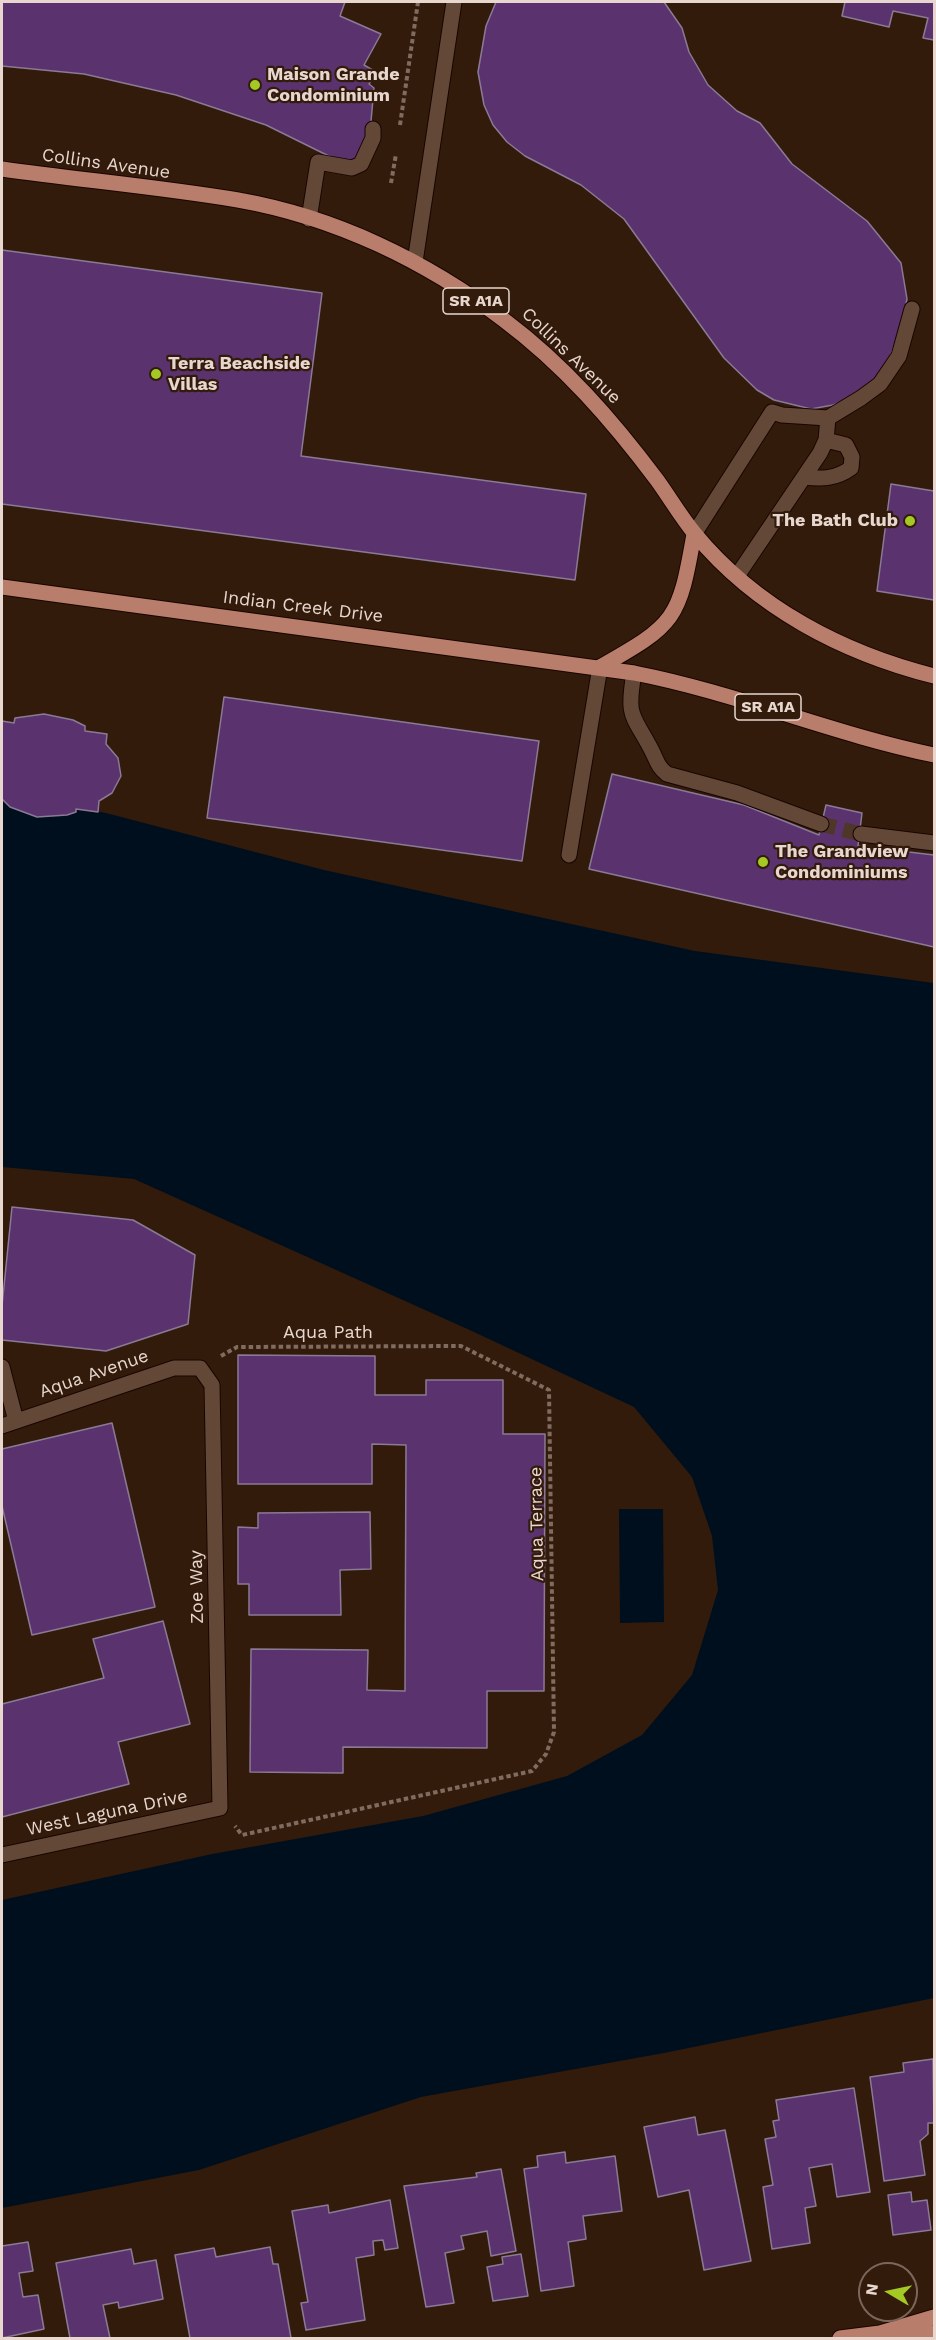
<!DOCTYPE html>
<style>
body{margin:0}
#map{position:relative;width:936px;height:2340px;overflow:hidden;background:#331b0c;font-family:"Work Sans",sans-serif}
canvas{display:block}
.frame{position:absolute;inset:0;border:3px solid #e8d7ce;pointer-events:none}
.north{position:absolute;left:858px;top:2262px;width:60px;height:60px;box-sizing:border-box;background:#331b0c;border:2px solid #7b665a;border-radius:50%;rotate:279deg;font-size:16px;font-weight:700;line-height:24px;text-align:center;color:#e8d7ce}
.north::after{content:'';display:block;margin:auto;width:21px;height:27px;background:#a4c824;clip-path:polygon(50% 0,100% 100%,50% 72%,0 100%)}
</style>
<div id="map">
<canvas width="936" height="2340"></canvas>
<div class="frame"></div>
<div class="north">N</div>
</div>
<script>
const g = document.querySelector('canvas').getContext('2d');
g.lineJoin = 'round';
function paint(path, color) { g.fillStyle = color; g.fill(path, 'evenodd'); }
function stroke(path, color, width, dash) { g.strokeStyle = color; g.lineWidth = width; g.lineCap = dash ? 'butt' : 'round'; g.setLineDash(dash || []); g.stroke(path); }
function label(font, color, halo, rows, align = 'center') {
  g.font = font + ' "Work Sans",sans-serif'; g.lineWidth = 4.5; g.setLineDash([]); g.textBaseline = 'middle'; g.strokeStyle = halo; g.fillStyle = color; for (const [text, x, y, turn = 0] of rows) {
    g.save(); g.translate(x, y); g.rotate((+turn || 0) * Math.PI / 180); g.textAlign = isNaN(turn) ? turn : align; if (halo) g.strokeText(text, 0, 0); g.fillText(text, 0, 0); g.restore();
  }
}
paint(new Path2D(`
 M2,792L106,813L324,870L695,951L934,983V1998L664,2053L421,2097L199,2170L2,2208V1900L212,1854L423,1816L567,1776L642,1735L692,1675L718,1590L712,1536L692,1477L634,1407L474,1332L134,1179L2,1167Z
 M619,1509H663L664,1622L620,1623Z`), '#000f1d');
const building = new Path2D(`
 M2,2H345L340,16L381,34L364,65L376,72L369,84L374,88L371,121L375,124L351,167L266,125L176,95L84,74L2,66Z
 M496,2H664L682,28L689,52L708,85L737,111L760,123L792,164L867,221L901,263L907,299L900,331L884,372L857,396L833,405L811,409L774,400L757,390L724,358L624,219L581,185L525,156L507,142L493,125L484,105L478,72L486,26Z
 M845,2H934V40L923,38L928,18L893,11L889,27L842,16Z
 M2,250L322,293L301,456L586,494L575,580L2,504Z
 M891,484L934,491V600L877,591Z
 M224,697L539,741L522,861L207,818Z
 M44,714L73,720L85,726V731L107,734L106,744L118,758L121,776L112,793L99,801L98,812L76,809V812L67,815L37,817L10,807L2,799V721L14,723L15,718Z
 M612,774L744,805L819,835L826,805L862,813L858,846L934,855V947L589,869Z
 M12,1207L133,1220L195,1255L188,1324L106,1351L2,1340V1306Z
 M238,1355L375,1356V1395H426V1380H503V1434H545L544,1691H487V1748L343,1747V1773L250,1772L251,1649L368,1650L367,1690L405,1691L406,1445L372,1444V1484H238Z
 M112,1423L155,1607L32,1635L2,1506V1449Z
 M370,1512L371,1569L340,1570L341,1615H249V1584H238V1527L258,1528V1513Z
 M163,1621L190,1724L118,1742L129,1784L2,1817V1704L104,1678L93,1639Z
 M933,2059L934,2123H928V2134L920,2141L925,2175L884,2181L870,2077L904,2072L903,2063Z
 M854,2088L870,2192L837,2197L832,2164L809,2168L816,2206L805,2208L810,2243L772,2249L763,2187L773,2185L765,2139L776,2137L773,2121L779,2120L776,2100Z
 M695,2117L698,2135L725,2130L751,2261L704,2270L689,2190L658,2197L644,2127Z
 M565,2152L566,2163L615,2156L622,2211L583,2216L586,2239L568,2242L574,2286L541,2291L524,2169L538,2167L537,2156Z
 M501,2169L516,2251L491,2256L487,2231L461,2236L464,2249L445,2253L454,2303L426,2307L404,2186L477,2177L476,2173Z
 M911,2192L912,2202L927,2200L931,2230L893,2235L888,2195Z
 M390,2200L398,2248L385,2250L383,2240L373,2241L374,2255L356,2258L365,2320L306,2330L301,2303L308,2302L292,2211L328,2205L329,2213Z
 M28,2242L33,2271L19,2273L23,2297L38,2295L44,2329L2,2338V2246Z
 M270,2247L273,2264H278L291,2338H190L175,2255L214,2248L216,2257Z
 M131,2249L134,2264L156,2260L163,2299L119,2308L118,2302L103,2305L110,2338H70L56,2263Z
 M521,2254L528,2296L493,2301L487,2267L503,2264L502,2257Z`);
paint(building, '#59326e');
stroke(building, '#8b7a95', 1.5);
stroke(new Path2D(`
 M821,824L861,834`), '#4e3729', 15, [15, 8]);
const minor = new Path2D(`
 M309,219L318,162L352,168L361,164L373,138V129
 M415,262L454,2
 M804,477C822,479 836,479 851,468L852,457L846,445L826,440
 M694,534L772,412L782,415L828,418L861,398L880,384L899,356L912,309
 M737,576L820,453L826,440L828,418
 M634,673C626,719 633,714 652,751C657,761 658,767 667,774L737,793L821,824
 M861,834L934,843
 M569,855L600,667
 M2,1367L16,1421
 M2,1426L174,1368H200L212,1385L220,1808L2,1855`);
const major = new Path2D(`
 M2,169C80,180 160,187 238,200C335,217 426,261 504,320C564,365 612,420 657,480C670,498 681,517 695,534C756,608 843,653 934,676
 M2,587L634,673C737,693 832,734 934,755
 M600,667C676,624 679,620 694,534
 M899,2333H934
 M840,2338L880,2333L934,2317`);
stroke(minor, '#190500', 17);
stroke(major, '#190500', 17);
stroke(new Path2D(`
 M400,125L418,2
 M391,183L396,154
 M221,1356L237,1347L461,1346L549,1390L554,1732L546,1754L532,1771L242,1835L235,1826`), '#806b5f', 4, [4.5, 3]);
stroke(minor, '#634838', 15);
stroke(major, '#b87d6b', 15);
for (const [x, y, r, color] of [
 [255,85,6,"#a4c824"],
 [156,374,6,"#a4c824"],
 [910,521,6,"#a4c824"],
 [763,862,6,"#a4c824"]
]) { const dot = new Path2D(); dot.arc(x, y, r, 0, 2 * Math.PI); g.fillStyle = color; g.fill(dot); stroke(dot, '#331b0c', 2); }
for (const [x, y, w] of [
 [476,301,66],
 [768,707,66]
]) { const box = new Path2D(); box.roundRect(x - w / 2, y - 13, w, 26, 4.5); g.fillStyle = '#331b0c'; g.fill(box); stroke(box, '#e8d7ce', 1.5); }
label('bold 16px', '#e8d7ce', null, [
 ["SR A1A",476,301],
 ["SR A1A",768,707]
]);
label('bold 18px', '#e8d7ce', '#331b0c', [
 ["Maison Grande",267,75],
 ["Condominium",267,96],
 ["Terra Beachside",168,364],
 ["Villas",168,385],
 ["The Bath Club",898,521,"right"],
 ["The Grandview",775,852],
 ["Condominiums",775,873]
], 'left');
label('18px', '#e8d7ce', '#331b0c', [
 ["Collins Avenue",106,164,8],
 ["Collins Avenue",571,356,44],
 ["Indian Creek Drive",303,607,7],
 ["Aqua Path",328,1333],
 ["Aqua Avenue",94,1374,-19],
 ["Aqua Terrace",537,1524,-91],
 ["Zoe Way",197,1587,-91],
 ["West Laguna Drive",107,1813,-12]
]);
</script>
